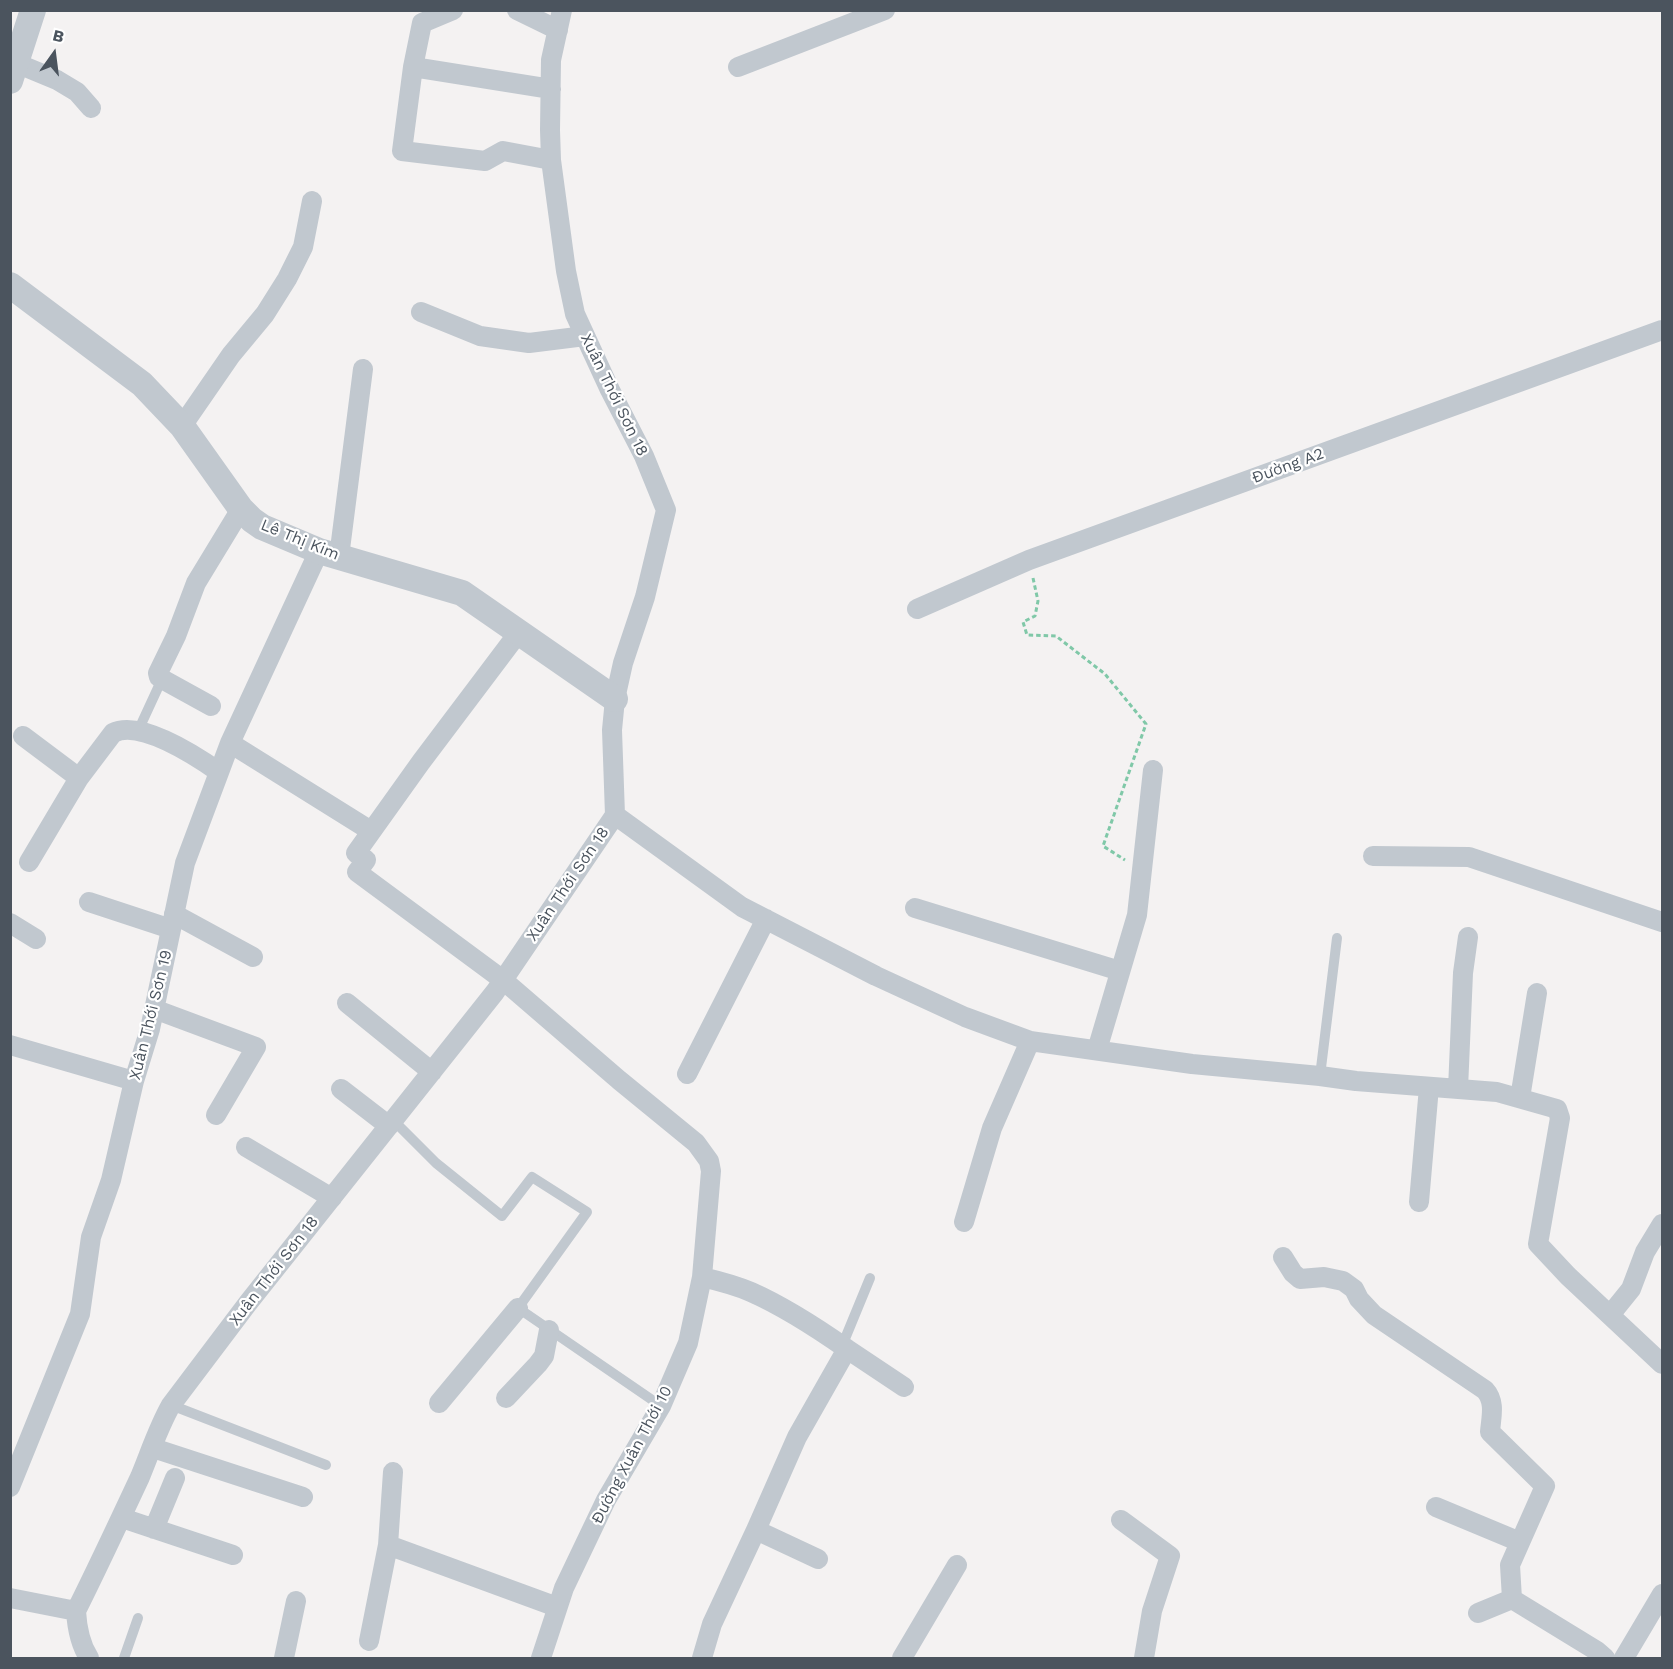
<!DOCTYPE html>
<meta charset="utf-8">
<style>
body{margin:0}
#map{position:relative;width:1673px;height:1669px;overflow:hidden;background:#f4f2f2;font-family:"Work Sans",sans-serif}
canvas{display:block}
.frame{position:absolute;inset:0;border:12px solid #4b545e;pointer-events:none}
.north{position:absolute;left:24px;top:24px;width:60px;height:60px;-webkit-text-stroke:4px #fff;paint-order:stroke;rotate:14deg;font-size:16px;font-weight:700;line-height:24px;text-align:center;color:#4b545e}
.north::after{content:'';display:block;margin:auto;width:21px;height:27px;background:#4b545e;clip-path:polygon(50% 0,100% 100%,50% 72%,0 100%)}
</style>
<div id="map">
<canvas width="1673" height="1669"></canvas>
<div class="frame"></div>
<div class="north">B</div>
</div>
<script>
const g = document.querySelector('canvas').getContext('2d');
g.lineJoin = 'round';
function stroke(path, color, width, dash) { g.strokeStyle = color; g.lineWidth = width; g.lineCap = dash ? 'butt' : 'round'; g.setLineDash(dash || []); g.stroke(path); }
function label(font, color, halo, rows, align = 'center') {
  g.font = font + ' "Work Sans",sans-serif'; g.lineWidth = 4.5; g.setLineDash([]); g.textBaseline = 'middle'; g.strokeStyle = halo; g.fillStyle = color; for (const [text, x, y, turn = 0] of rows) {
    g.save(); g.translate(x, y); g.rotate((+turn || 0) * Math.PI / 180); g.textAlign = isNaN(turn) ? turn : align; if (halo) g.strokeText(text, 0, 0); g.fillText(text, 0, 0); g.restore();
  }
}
stroke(new Path2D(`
 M1033,578L1038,601L1035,616L1023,622L1027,635L1056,636L1105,674L1146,724L1103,846L1125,860`), '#80c8a8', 3, [4.5, 3]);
stroke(new Path2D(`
 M138,731L162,679
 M1320,1076L1337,938
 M394,1121L436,1163L502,1216L532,1177L587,1212L518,1308L661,1406
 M842,1346L870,1278
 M171,1405L326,1465
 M124,1658L138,1618`), '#c1c8cf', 10);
stroke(new Path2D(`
 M453,10L422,23L413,67L402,151L485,161L503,151L551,160
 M517,10L558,30
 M16,63L57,80L77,92L91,108
 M413,67L551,89
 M738,67L885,10
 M421,312L480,336L529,343L585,336
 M182,426L231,355L265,314L287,279L303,247L312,201
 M339,557L363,369
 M917,609L1029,560L1662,330
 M519,632L421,762L356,853L366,860L357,872L503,980L619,1080L696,1143L709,1161L711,1171L702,1277L688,1343L661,1406L606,1500L564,1588L541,1658
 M211,706L162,679L159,677L158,673L176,636L196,583L241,509
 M23,736L79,778
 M230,743L371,831
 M615,815L742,907L876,976L965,1017L1030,1041L1192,1064L1320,1076L1356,1081L1497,1092L1557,1109L1560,1118L1538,1244L1568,1276L1662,1364
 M1373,856L1469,857L1662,922
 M29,862L79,778L113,733C140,719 196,756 219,772
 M89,902L171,929
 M915,908L1120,971
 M174,914L253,957
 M10,923L36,939
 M347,1003L432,1072
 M154,1009L256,1047L216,1115
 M10,1045L134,1081
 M1097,1050L1137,915L1153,770
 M687,1074L766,919
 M341,1089L389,1126
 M1458,1089L1463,973L1468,937
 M1520,1098L1537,993
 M246,1147L332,1198
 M1419,1202L1429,1087
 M964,1222L992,1128L1030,1041
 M1283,1257L1293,1273L1300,1279L1324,1277L1343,1281L1354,1289L1359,1299L1374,1315L1485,1390C1496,1402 1491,1418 1490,1432L1545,1486L1510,1565L1512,1599L1597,1651L1605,1658
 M702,1277C719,1281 735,1285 751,1292C785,1307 817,1328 847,1349
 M1610,1315L1631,1289L1645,1252L1662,1224
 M506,1398L538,1364L544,1356L549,1330
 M439,1403L518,1308
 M153,1448L303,1497
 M10,1487L80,1314L91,1237L111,1180L134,1081L150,1029L185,863L230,743L319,551
 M1436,1507L1520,1542
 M122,1518L233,1555
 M1121,1520L1170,1556L1152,1611L1144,1658
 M154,1529L175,1478
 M756,1530L818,1559
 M388,1545L393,1472
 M10,1598L76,1611
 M76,1611C98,1567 119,1522 140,1477C150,1453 158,1428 171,1405L248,1303L495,992L615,815L612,730L615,699L623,663L645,597L666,510L644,456L610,390L575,314L566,271L551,160L550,130L551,60L562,10
 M76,1611C77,1628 80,1644 89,1658
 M1478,1613L1512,1599
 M369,1641L388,1545L557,1607
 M284,1658L296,1601
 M702,1658L712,1624L756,1530L797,1437L847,1349L904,1387
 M902,1658L957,1565
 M1624,1658L1662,1594`), '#c1c8cf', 20);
stroke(new Path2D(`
 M10,81L33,10
 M10,285L142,384L182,426L241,509L252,520L262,527L319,551L462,593L615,699`), '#c1c8cf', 26);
label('16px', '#4b545e', '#fff', [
 ["Xuân Thới Sơn 18",614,395,64],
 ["Đường A2",1288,466,-20],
 ["Lê Thị Kim",300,540,22],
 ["Xuân Thới Sơn 18",568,884,-56],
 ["Xuân Thới Sơn 19",151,1015,-76],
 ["Xuân Thới Sơn 18",274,1271,-52],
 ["Đường Xuân Thới 10",632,1455,-62]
]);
</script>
